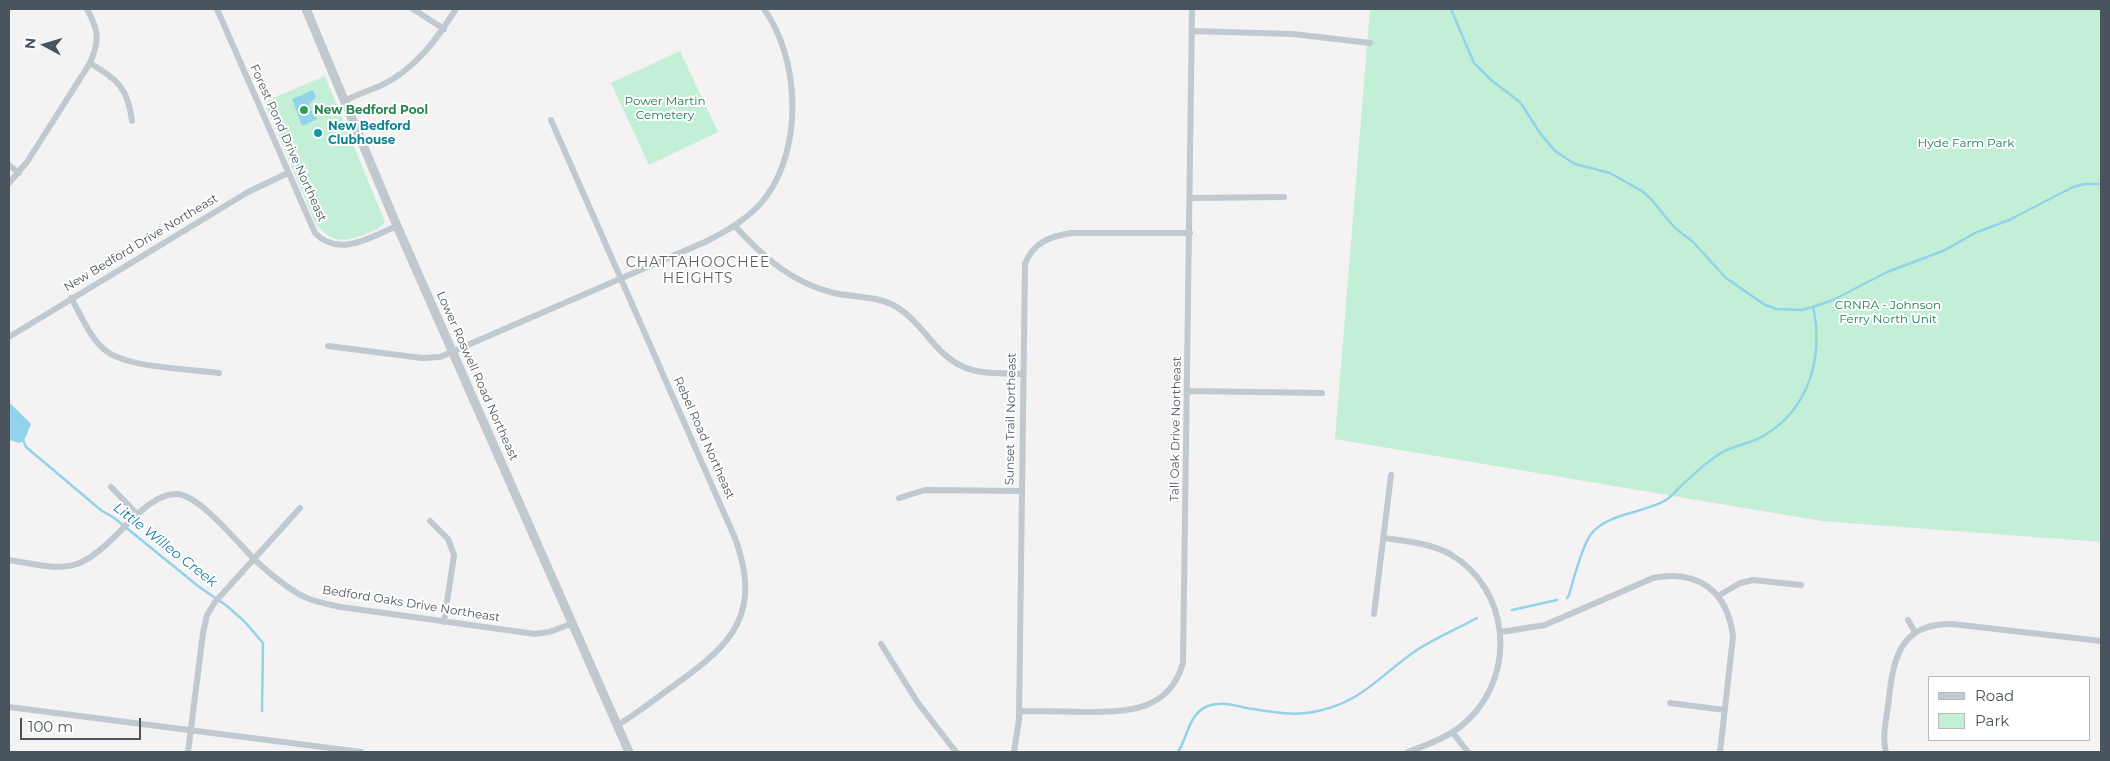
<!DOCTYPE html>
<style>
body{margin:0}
#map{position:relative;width:2110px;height:761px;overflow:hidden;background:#f4f2f2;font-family:Montserrat,sans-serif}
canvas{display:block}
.frame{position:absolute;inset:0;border:10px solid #4a545f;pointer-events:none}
.legend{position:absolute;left:1928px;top:676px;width:162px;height:65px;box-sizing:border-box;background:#fff;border:1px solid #b7bbbf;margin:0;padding:6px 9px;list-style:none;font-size:15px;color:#4a545f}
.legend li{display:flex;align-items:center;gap:10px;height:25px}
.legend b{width:25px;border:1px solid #b7bbbf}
.north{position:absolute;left:20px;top:20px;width:50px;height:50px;-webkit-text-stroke:4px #fff;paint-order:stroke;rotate:276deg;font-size:14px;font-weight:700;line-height:20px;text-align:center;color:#4a545f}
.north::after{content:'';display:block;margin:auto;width:18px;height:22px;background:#4a545f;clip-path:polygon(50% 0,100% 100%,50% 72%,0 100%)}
.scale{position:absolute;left:20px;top:718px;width:121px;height:22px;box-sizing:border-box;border:2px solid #4a545f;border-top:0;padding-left:6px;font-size:15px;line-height:18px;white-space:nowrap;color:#4a545f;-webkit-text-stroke:4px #fff;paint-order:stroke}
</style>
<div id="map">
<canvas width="2110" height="761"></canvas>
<div class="frame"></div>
<ul class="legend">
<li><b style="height:6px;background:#c0c8d0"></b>Road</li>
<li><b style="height:14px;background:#c3efd7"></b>Park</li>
</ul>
<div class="north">N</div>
<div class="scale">100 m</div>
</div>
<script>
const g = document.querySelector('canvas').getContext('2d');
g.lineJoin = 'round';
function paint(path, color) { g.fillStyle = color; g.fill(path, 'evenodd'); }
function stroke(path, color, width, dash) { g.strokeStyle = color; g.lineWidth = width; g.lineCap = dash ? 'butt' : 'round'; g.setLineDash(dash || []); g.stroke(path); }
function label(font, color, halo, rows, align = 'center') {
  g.font = font + ' Montserrat,sans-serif'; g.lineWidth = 4; g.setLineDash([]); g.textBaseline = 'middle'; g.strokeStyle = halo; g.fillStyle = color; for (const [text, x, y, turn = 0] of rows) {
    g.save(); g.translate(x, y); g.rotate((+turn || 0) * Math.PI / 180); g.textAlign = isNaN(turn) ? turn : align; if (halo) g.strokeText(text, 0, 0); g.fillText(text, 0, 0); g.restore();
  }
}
paint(new Path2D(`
 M1370,9H2101V542L1822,521L1335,439Z
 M680,51L718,132L649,165L611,83Z
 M325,76L385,222C381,228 375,230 368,233C346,242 331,245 315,222L264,102Z`), '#c3efd7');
paint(new Path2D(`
 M313,90L316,97L309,104L314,117H316L317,119L302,126L292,99Z
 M9,402L31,424L25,439L20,443L9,440Z`), '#92d3ea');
stroke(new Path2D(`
 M1451,9L1474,63L1491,80L1520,102L1540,133L1555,151L1575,164L1610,173L1642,191L1651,199L1674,227L1693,242L1726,278L1765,305L1777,309L1801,310L1813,307L1833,300L1887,272L1943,251L1975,233L2009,220L2073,187L2085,184H2101
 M22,438L26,447L102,511L113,517L198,586L227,606L245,622L263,643L262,711
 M1567,598L1569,595C1573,581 1582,546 1591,534C1607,513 1645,513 1666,500C1671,497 1676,491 1680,487C1693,475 1706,462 1721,453C1734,445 1750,444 1763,436C1809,410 1824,356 1813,307
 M1512,610L1557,600
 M1178,752C1188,737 1188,714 1208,706C1224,700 1237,707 1253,709C1272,712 1293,716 1313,712C1361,703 1377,678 1414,652C1433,639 1457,629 1477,618`), '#92d3ea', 2.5);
stroke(new Path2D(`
 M217,9L315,233C339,258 371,237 397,226
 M413,9L444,29
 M1192,31L1293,34L1370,43
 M90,63C117,80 128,87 132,121
 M344,101C356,95 368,91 380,86C416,69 436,40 456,9
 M551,120L735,538C762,612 734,643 676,684C656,698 637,714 616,726
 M9,165L19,173
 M9,183L27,162L90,63C100,40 99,31 87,9
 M1191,198L1284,197
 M735,226C763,257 792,283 834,293C853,297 875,296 893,305C908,313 918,325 929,338C959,375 978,373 1023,374
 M71,298C81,315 90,338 105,350C126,368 190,369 219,373
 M9,337L248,192L288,173
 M328,346L422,358L440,357L705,242C727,231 750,218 766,197C803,147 800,59 764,9
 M1188,391L1322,393
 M111,487L138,515
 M899,498L925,490L1021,491
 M430,521L448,539L454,555L444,622
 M1384,538C1405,541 1430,543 1450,554C1510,589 1517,673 1468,720C1452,736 1429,744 1408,752
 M9,560C30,563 56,571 77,564C112,552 144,491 178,494C201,497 238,543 255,560C268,572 282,584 297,593C310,601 326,604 341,607L535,634L549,632L571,624
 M1718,596L1740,583L1753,580L1801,585
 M1374,614L1391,475
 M1908,620L1915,632
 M1501,632L1545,625L1653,578C1699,569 1728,592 1733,637L1720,752
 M881,644L918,703L956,752
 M1670,703L1725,710
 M9,707L361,752
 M1019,711C1040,711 1061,711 1081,712C1124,712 1169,713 1183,663L1192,9
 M1453,733L1468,752
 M188,752L203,633L207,615L215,602L300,508
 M1014,752L1019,720L1025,264C1033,242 1051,236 1072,233H1190
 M1886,752C1882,737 1886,721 1888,706C1893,662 1897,623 1952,624L2101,641`), '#c0c8d0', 6);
stroke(new Path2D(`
 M306,9L397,226L629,752`), '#c0c8d0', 9);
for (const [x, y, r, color] of [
 [304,110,5,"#2e9e5b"],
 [318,133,5,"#0f9aa8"]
]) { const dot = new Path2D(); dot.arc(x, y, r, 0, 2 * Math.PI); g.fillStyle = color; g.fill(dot); stroke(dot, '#fff', 2); }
label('12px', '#1b8053', '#fff', [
 ["Power Martin",665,101],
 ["Cemetery",665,115],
 ["Hyde Farm Park",1966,143],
 ["CRNRA - Johnson",1888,305],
 ["Ferry North Unit",1888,319]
]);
label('bold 12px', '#27864d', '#fff', [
 ["New Bedford Pool",314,110]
], 'left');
label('bold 12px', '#0d838f', '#fff', [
 ["New Bedford",328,126],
 ["Clubhouse",328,140]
], 'left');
label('12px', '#4a545f', '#fff', [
 ["Forest Pond Drive Northeast",288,143,66],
 ["New Bedford Drive Northeast",141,243,-31],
 ["Lower Roswell Road Northeast",477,376,66],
 ["Sunset Trail Northeast",1011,419,-89],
 ["Tall Oak Drive Northeast",1176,429,-89],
 ["Rebel Road Northeast",704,438,66],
 ["Bedford Oaks Drive Northeast",411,604,9]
]);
g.letterSpacing = '1px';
label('14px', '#5e6267', '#fff', [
 ["CHATTAHOOCHEE",698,263],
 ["HEIGHTS",698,279]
]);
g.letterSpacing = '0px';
label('italic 14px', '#117da3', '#fff', [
 ["Little Willeo Creek",165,545,38]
]);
</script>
